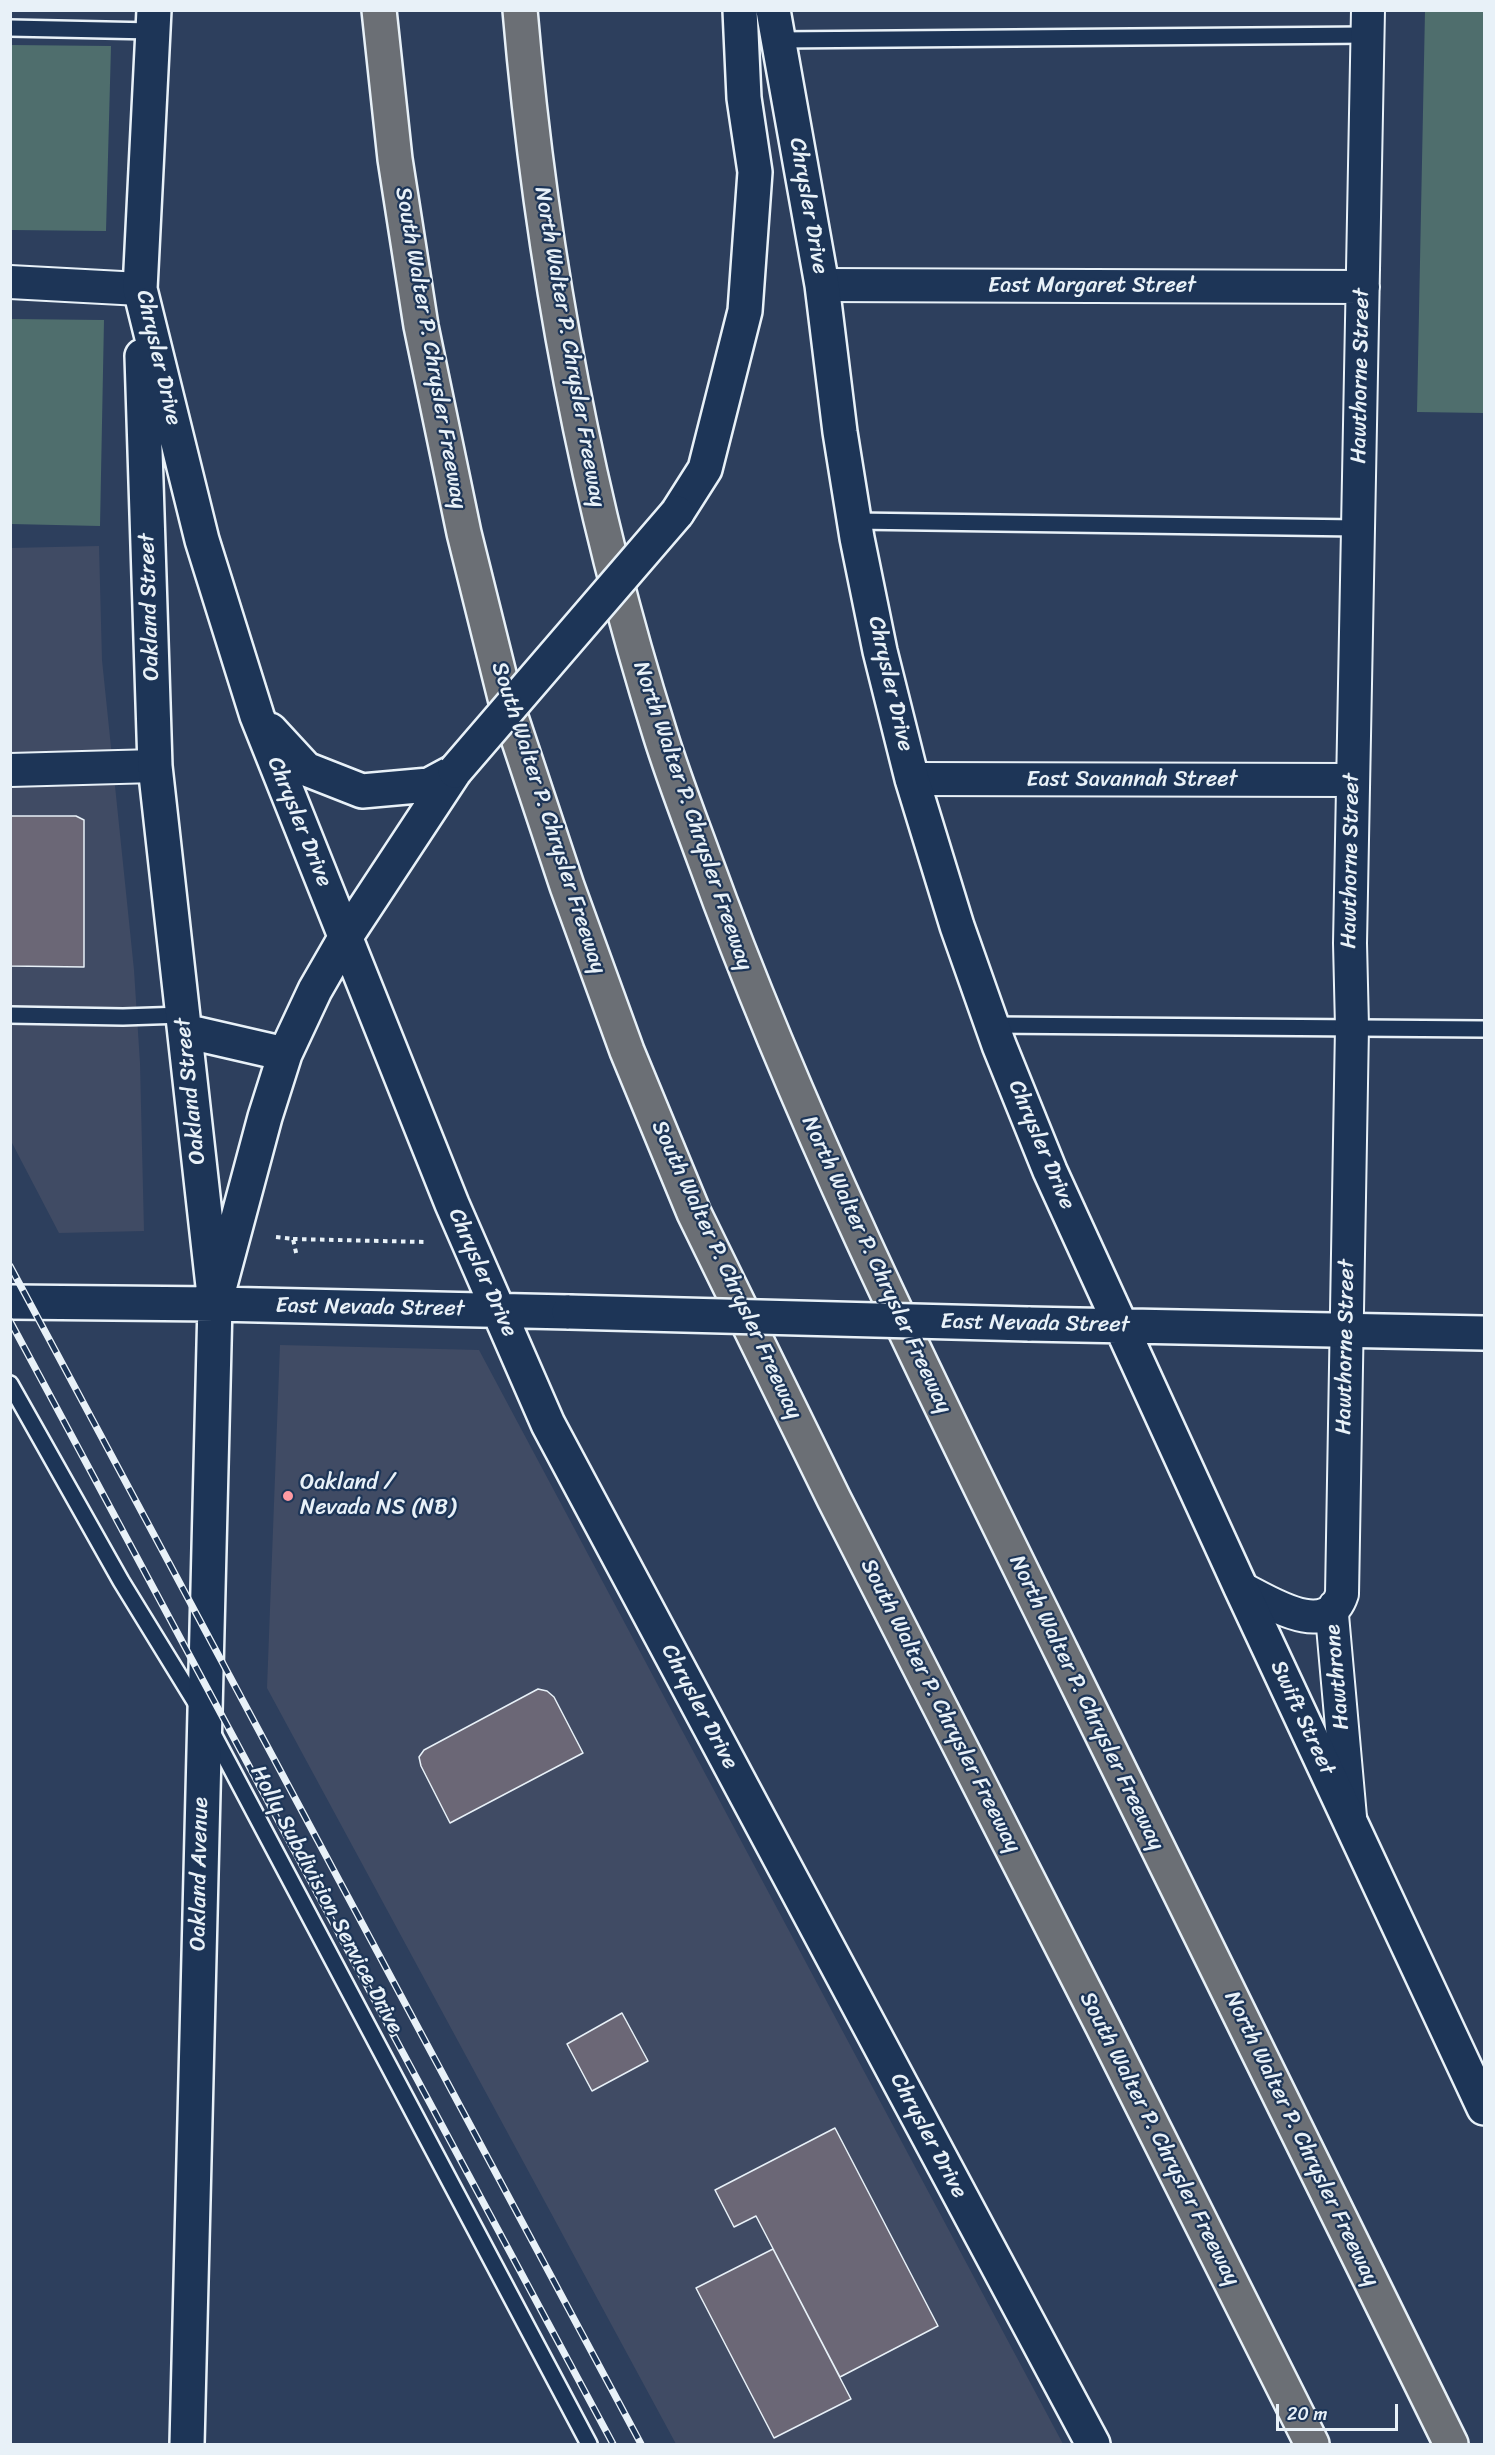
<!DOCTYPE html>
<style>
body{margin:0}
#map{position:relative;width:1495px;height:2455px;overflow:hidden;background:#2d3f5d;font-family:Sriracha,sans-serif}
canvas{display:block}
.frame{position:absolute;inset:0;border:12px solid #e8f1f8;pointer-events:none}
.scale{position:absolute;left:1276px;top:2404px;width:122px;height:27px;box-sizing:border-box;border:3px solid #e8f1f8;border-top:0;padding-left:8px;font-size:18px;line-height:21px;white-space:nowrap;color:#e8f1f8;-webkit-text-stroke:4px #1d3557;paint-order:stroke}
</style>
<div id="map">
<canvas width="1495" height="2455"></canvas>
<div class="frame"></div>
<div class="scale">20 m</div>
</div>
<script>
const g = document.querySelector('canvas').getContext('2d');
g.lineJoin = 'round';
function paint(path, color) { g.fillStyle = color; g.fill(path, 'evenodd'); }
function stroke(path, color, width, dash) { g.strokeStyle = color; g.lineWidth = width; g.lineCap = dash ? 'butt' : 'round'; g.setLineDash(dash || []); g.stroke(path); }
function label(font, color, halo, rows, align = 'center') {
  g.font = font + ' Sriracha,sans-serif'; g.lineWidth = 4.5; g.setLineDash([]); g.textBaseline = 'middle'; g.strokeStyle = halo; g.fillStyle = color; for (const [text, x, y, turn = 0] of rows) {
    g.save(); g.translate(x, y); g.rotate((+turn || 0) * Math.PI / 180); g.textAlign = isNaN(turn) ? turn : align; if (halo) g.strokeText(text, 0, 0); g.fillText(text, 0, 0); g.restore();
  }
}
paint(new Path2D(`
 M99,546L102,660L134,970L140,1063L144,1231L59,1233L11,1141L10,548Z
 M280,1345L479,1350L1063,2444H676L267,1688Z`), '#404b64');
paint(new Path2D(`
 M1425,11H1484V413L1417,412Z
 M11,45L111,46L106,231L11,230Z
 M11,319L104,320L100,526L11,524Z`), '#4f6e6d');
const building = new Path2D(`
 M10,816H76L84,820V967L10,966Z
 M538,1689L547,1691L554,1697L583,1753L450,1823L421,1766L419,1757L424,1750Z
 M622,2013L648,2061L592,2091L567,2044Z
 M835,2128L938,2326L840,2377L756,2216L734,2227L715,2190Z
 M773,2249L851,2399L774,2438L696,2288Z`);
paint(building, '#6b6776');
stroke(building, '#e8f1f8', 1.5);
const lane = new Path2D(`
 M10,28L153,31
 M778,40L1368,35
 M854,521L1358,528
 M10,1015L123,1017L183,1015
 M992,1025L1484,1029
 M10,1384L121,1581L199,1708
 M212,1732L589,2444`);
const street = new Path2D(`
 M10,282L140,289
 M822,285L1363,287
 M10,770L155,766
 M912,779L1353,780
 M1241,1588C1269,1602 1327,1641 1342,1594L1352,1027L1350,943L1368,10
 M1335,1606L1332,1615L1350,1817`);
const secondary = new Path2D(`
 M154,10L140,289L202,540L257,716L452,1204L548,1424L1093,2444
 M773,10L822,285L840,432L857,538L880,651L912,779L957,926L999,1045L1050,1171L1241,1588L1484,2108
 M142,356L155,766L215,1304L187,2444
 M677,513L705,469L745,311L755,172L744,98L740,10
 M270,730L306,769L362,791L429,785L455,771
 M185,1031L285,1054
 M220,1285L265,1117L285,1054L315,990L345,938L455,771
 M10,1302L215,1304L569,1312
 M1028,1324L1484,1333`);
const highway = new Path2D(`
 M379,10L395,159L421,326L464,533L506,702L567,886L627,1051L694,1213L834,1499L1102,2025L1312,2444
 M520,10C541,256 586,499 660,734C673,776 689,817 704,858C803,1131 933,1391 1061,1651C1191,1916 1321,2180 1451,2444`);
stroke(lane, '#e8f1f8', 20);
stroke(street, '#e8f1f8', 36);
stroke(secondary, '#e8f1f8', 38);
stroke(highway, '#e8f1f8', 38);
stroke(new Path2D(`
 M276,1237L293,1239L297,1257
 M293,1239L425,1242`), '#e8f1f8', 4, [4.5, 4.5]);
stroke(lane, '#1d3557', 15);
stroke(street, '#1d3557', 32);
stroke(secondary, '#1d3557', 33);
stroke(highway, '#6b6f75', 33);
const rail = new Path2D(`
 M10,1266L641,2444
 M10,1321L613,2444`);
stroke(rail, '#e8f1f8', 7);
stroke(rail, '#1d3557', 4.5, [14]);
const secondaryBridge = new Path2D(`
 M455,771L677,513
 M569,1312L1028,1324`);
stroke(secondaryBridge, '#e8f1f8', 38, []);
stroke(secondaryBridge, '#1d3557', 33);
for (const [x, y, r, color] of [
 [288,1496,6,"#ff9aa2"]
]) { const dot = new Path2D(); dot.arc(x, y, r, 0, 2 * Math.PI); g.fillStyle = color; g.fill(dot); stroke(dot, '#1d3557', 2); }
label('22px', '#e8f1f8', '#1d3557', [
 ["Chrysler Drive",808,206,80],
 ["East Margaret Street",1092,286],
 ["North Walter P. Chrysler Freeway",569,347,80],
 ["South Walter P. Chrysler Freeway",430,348,80],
 ["Chrysler Drive",158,358,77],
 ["Hawthorne Street",1361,376,-89],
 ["Oakland Street",150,607,-92],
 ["Chrysler Drive",890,684,77],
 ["East Savannah Street",1132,780],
 ["North Walter P. Chrysler Freeway",692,816,71],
 ["South Walter P. Chrysler Freeway",548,818,72],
 ["Chrysler Drive",299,822,68],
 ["Hawthorne Street",1351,861,-89],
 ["Oakland Street",191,1091,-96],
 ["Chrysler Drive",1041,1145,67],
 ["North Walter P. Chrysler Freeway",876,1265,65],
 ["South Walter P. Chrysler Freeway",726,1270,65],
 ["Chrysler Drive",482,1273,66],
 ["East Nevada Street",370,1308,1],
 ["East Nevada Street",1035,1324,1],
 ["Hawthorne Street",1346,1347,-89],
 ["Hawthrone",1338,1677,-95],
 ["North Walter P. Chrysler Freeway",1086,1703,64],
 ["South Walter P. Chrysler Freeway",940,1706,63],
 ["Chrysler Drive",699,1707,62],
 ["Swift Street",1302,1718,65],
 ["Oakland Avenue",200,1874,-89],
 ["Holly Subdivision Service Drive",326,1900,62],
 ["Chrysler Drive",928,2136,62],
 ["South Walter P. Chrysler Freeway",1159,2139,63],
 ["North Walter P. Chrysler Freeway",1301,2139,64]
]);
label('22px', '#e8f1f8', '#1d3557', [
 ["Oakland /",300,1483],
 ["Nevada NS (NB)",300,1508]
], 'left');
</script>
